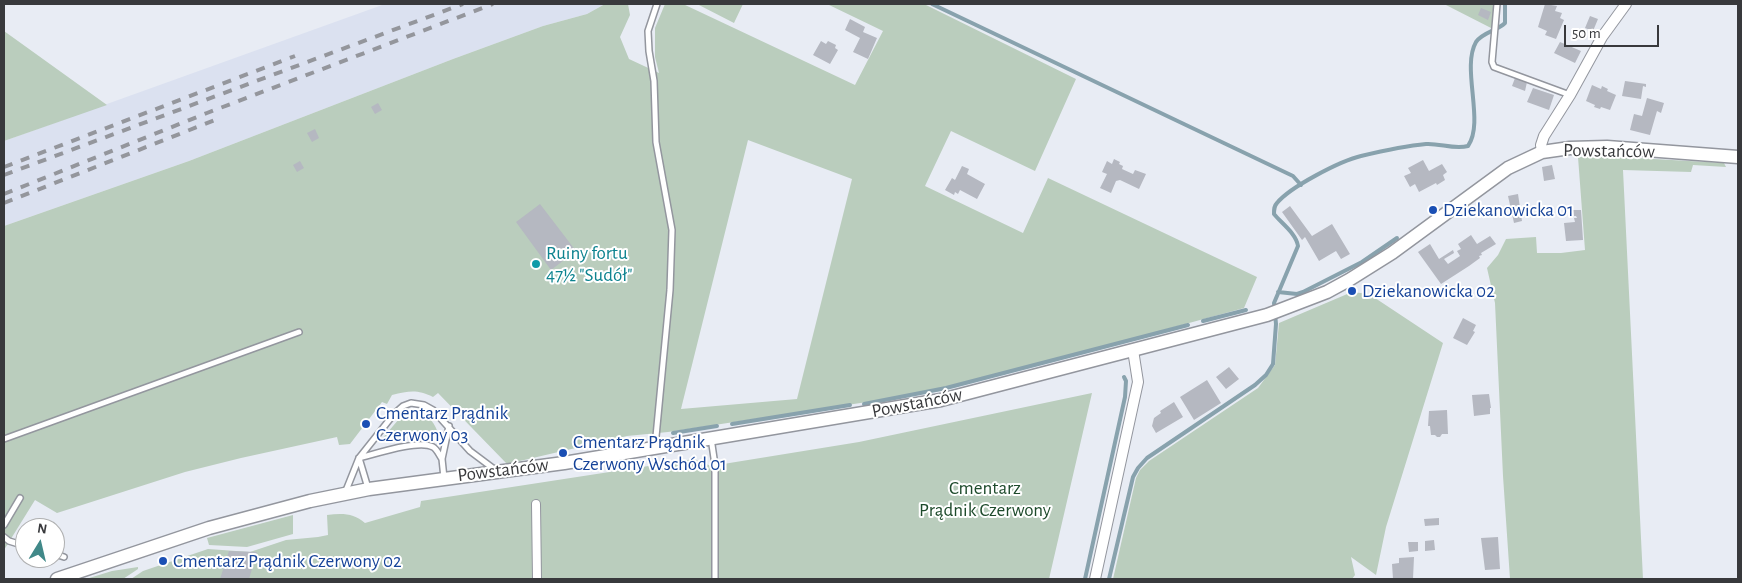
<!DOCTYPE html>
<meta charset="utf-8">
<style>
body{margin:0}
#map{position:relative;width:1742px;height:583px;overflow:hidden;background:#e8ecf4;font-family:"Alegreya Sans",sans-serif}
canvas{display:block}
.frame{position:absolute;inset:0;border:5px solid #38393c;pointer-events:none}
.north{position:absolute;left:15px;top:518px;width:50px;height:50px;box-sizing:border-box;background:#fff;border:1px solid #afb0b1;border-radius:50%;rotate:9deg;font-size:14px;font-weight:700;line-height:20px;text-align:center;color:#38393c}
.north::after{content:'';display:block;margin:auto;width:18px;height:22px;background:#418989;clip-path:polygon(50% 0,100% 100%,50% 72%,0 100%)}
.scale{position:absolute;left:1564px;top:25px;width:95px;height:22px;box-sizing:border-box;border:2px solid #38393c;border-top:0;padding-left:6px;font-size:15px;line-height:18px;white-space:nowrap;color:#38393c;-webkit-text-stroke:4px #fff;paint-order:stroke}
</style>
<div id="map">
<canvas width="1742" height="583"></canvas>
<div class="frame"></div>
<div class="north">N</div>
<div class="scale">50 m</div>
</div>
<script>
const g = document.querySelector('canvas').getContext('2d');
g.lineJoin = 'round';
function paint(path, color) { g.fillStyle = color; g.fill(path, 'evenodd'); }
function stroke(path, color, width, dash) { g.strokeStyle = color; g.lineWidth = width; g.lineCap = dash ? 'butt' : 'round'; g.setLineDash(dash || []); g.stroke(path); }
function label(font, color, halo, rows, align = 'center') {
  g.font = font + ' "Alegreya Sans",sans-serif'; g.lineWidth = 4; g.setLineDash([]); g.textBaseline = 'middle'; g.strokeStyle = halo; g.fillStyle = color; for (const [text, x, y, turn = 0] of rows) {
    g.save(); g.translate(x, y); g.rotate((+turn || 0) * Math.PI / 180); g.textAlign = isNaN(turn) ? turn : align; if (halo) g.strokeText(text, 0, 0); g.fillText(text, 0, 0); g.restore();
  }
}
paint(new Path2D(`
 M385,4H605L587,14L543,26L453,59L189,161L4,226V141Z`), '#dbe1f0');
paint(new Path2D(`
 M605,4H628L630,15L620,37L629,59L659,73L655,57V28L665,4H683L855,85L883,31L827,4H924L1076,79L1035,171L951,131L925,186L1023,233L1048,178L1257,277L1244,308L940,391L668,432L627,436L507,464L438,393L433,397C417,389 409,391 392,395L387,404L382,402L350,444L339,445L337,437L241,458L185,472L57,513L35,500L4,550V226L189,161L453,59L543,26L587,14ZM748,140L852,179L797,399L681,409Z
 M697,4H743L734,23Z
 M1444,4H1494L1493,29Z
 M4,31L107,105L4,141Z
 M1578,157H1619L1724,163L1726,167L1693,165L1691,172L1623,170L1643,579H1510L1503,476L1495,303L1487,268L1498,255L1506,239L1536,237L1537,253H1561L1585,250Z
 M1352,292L1369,294L1443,343L1386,527L1376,575L1351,557L1355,575L1352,579H1113L1136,478L1140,470L1149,461L1258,388L1275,365L1279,323Z
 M1092,393L1049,579H131L143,571L208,549L250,552L286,540L318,537L328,535L327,515C342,513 354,513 365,523L420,507L421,501L694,459L711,466L859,442Z
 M412,412C426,411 437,423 439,438L423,433L381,440L399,419Z
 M293,515V534L247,547L209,545L207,538Z
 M138,567V569L123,579H86L112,571Z`), '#bacdbd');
stroke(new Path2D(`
 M932,4L1293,176L1301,185
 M1278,292L1297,294L1303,292L1362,262L1397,238
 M1203,321L1246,310
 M864,404L946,388L1188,325
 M732,424L850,405
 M673,433L717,426
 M1085,579L1125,397L1126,381L1124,377
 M1109,579L1133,477L1138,468L1147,458L1255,385L1266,375L1273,364L1276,324L1274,303L1298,246C1296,233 1281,223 1274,214C1274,209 1274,206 1277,203C1290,187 1340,161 1361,156C1382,151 1404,146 1426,144C1440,143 1454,150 1468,146C1485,122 1461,68 1476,42C1483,32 1497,31 1505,23V4`), '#88a2ad', 4);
paint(new Path2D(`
 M1545,4L1557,6L1555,11L1562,13L1560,18L1564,20L1556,39L1545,35L1547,31L1538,27Z
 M1481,8L1491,12L1488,20L1478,15Z
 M1590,16L1598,19L1593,31L1585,28Z
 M850,19L865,27L863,32L877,38L868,59L853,52L860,38L845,30Z
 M821,41L826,44L828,41L836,45L835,48L838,50L830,64L813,55Z
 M1560,42L1581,51L1575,63L1554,53Z
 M1515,78L1527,82L1525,91L1512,86Z
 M1625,81L1646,84V87L1643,86L1641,99L1622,96Z
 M1592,85L1601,89L1602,86L1608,89L1607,91L1616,95L1610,110L1601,107L1600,109L1594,107L1595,105L1586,101Z
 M1533,88L1554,95L1549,110L1527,102Z
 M1647,98L1664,103L1661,113L1657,111L1650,135L1630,130L1634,114L1642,116Z
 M378,103L382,110L375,114L371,107Z
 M315,129L319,138L312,142L307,133Z
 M1114,159L1120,162L1119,164L1123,166L1122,169L1133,174L1135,170L1146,174L1139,189L1120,180L1116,181L1111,193L1100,188L1107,174L1102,172L1107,161L1112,164Z
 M1423,160L1429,171L1442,164L1447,172L1443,175L1445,180L1437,185L1436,183L1419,192L1415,184L1410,187L1404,176L1411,173L1408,168Z
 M300,161L304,168L297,172L293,165Z
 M1552,165L1555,179L1544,181L1542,167Z
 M962,166L969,169L967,174L985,184L977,199L960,190L958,194L955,192L954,195L945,190L952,178L955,180Z
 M1518,194L1522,221L1514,223L1508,196Z
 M540,204L576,251L551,270L516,222Z
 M1290,206L1312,236L1332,224L1350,254L1341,259L1336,251L1319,261L1305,237L1302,240L1282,212Z
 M1573,210H1581L1583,240L1566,241L1564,223L1575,222L1574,218H1577L1576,216H1574Z
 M1471,235L1477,244L1490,236L1496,244L1481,253L1482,255L1479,256L1480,258L1469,266L1441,284L1418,252L1430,244L1439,259L1453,250L1454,253L1444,259L1448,264L1460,256L1457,251L1461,249L1458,244Z
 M1463,318L1476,325L1473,331L1475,332L1467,345L1453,338Z
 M1229,367L1239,379L1226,389L1216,377Z
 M1207,380L1221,403L1194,420L1180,397Z
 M1489,394L1491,408H1490V414L1474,416L1472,395Z
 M1174,402L1183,417L1156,433L1152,426L1154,418L1161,413L1160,411Z
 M1447,410L1448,434H1442L1440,437H1437L1435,435H1431L1430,426H1428L1429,411Z
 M1439,518V525L1425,526L1424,519Z
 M1498,537L1500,569L1485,570L1481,538Z
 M1434,540L1435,550L1425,551V541Z
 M1408,542H1418V551L1409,552Z
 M229,551L257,552L249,579H220Z
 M1414,557L1413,579H1393L1392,564L1399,563V558Z`), '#b5b8c1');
const service = new Path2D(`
 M1497,4L1492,62L1494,67L1570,95
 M711,438L715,465V579
 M4,439L299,332
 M655,447L670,290L672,230L656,142L654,81L649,51L648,31L657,4
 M359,458C375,454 419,439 433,447C437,449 439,455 442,459
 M359,458L368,488
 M444,478L442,459L449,426
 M345,493L359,458L394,414L403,406L411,403L424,405L433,410L470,451L494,469
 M4,525L20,498
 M4,537L9,541L25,546
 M55,554L64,557`);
const pedestrian = new Path2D(`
 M536,504L537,579`);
const minor = new Path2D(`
 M1542,152L1541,145L1544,136L1570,95L1602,37L1626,4
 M1095,579L1138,382L1133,350`);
const tertiary = new Path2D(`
 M57,579L209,528L310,501L369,489L564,463L941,400L1267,315L1327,292L1349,280L1392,253L1508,168L1542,152L1570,148L1607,147L1738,157`);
stroke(service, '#93969e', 8);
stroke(pedestrian, '#93969e', 10);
stroke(minor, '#93969e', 12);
stroke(tertiary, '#93969e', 15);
stroke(service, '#fff', 5);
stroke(pedestrian, '#fff', 8);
stroke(minor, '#fff', 10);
stroke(tertiary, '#fff', 12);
stroke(new Path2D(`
 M4,167L295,56
 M4,175L463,4
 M4,194L207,113L493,4
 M4,203L220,118`), '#94969c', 4, [9, 9]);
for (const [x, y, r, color] of [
 [1433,210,5,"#1a4fb4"],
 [536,264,5,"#0f9aa8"],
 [1352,291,5,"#1a4fb4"],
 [366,424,5,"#1a4fb4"],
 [563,453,5,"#1a4fb4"],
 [163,561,5,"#1a4fb4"]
]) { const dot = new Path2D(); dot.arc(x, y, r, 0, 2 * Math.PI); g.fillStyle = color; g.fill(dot); stroke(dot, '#fff', 2); }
label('19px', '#38393c', '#fff', [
 ["Powstańców",1609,151,1],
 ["Powstańców",917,403,-11],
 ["Powstańców",503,470,-7]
]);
label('19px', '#164399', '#fff', [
 ["Dziekanowicka 01",1443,210],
 ["Dziekanowicka 02",1362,291],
 ["Cmentarz Prądnik",376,413],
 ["Czerwony 03",376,435],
 ["Cmentarz Prądnik",573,442],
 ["Czerwony Wschód 01",573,464],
 ["Cmentarz Prądnik Czerwony 02",173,561]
], 'left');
label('19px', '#0d838f', '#fff', [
 ["Ruiny fortu",546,253],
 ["47½ \"Sudół\"",546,275]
], 'left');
label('19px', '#1d4a2b', '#fff', [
 ["Cmentarz",985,488],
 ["Prądnik Czerwony",985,510]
]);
</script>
